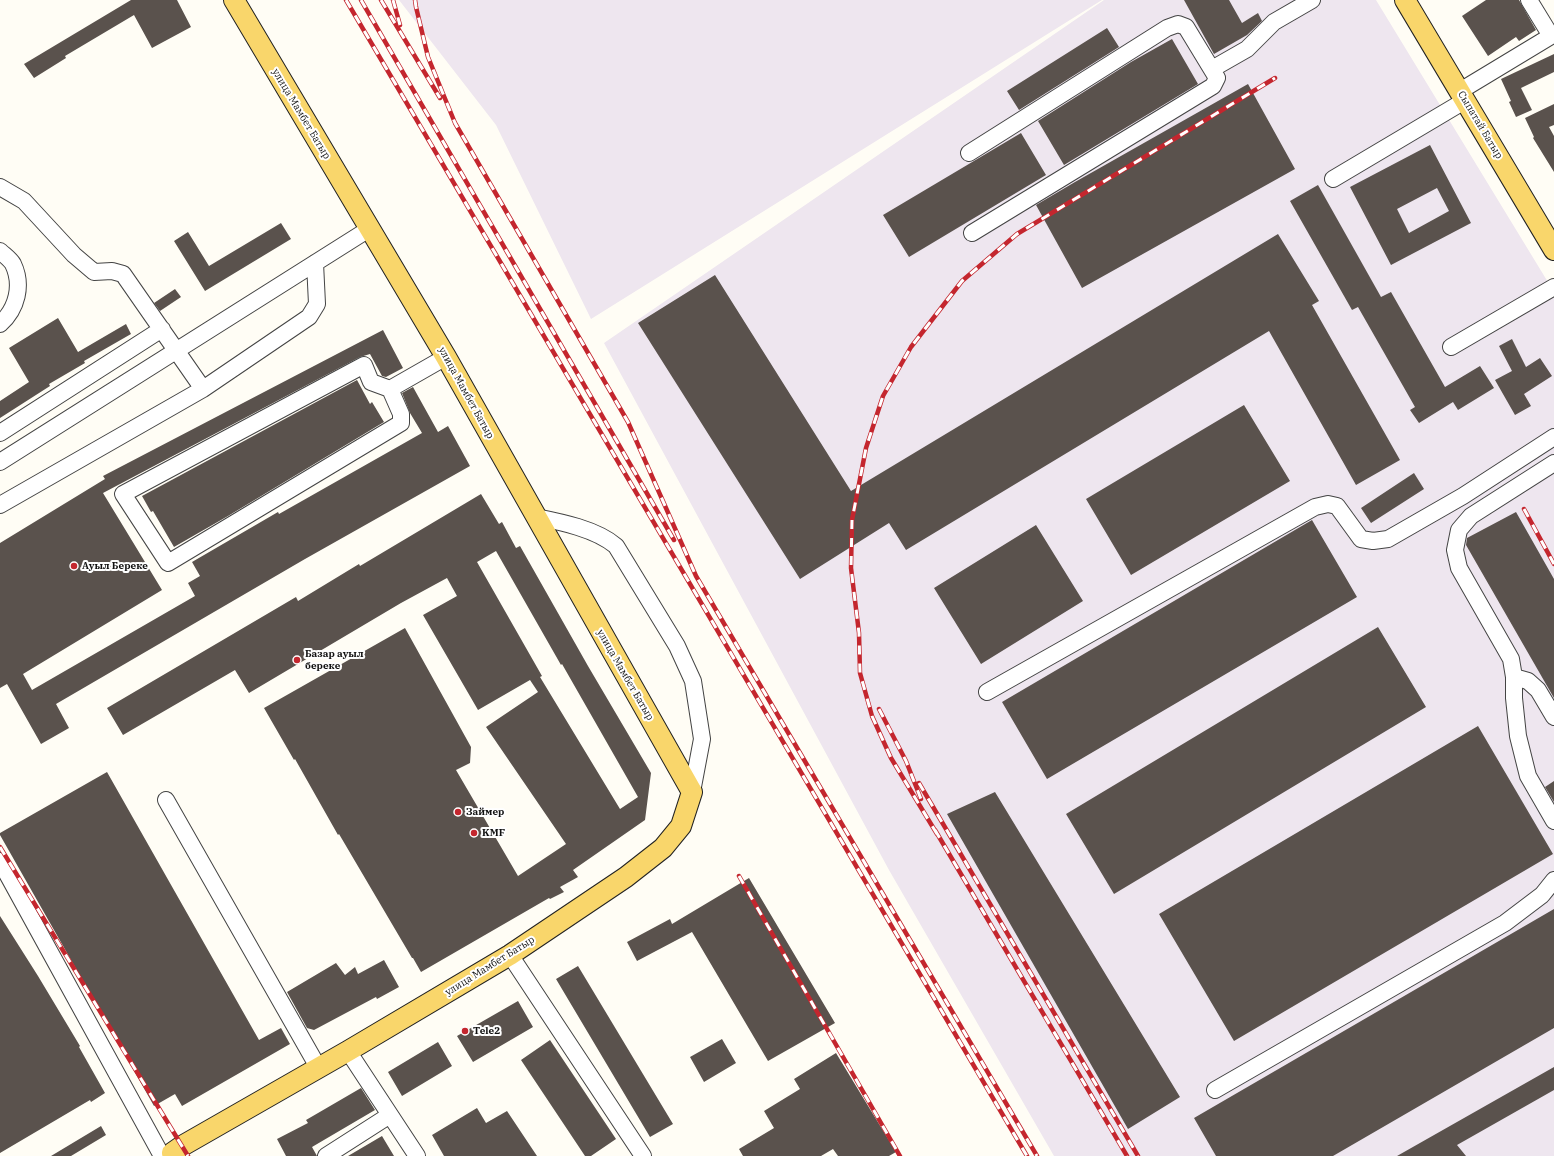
<!DOCTYPE html>
<meta charset="utf-8">
<style>
body{margin:0}
canvas{display:block;background:#fffdf5}
</style>
<canvas width="1554" height="1156"></canvas>
<script>
const g = document.querySelector('canvas').getContext('2d');
g.lineJoin = 'round';
function paint(path, color) { g.fillStyle = color; g.fill(path, 'evenodd'); }
function stroke(path, color, width, dash) { g.strokeStyle = color; g.lineWidth = width; g.lineCap = dash ? 'butt' : 'round'; g.setLineDash(dash || []); g.stroke(path); }
function label(font, color, halo, rows, align = 'center') {
  g.font = font + ' "IBM Plex Serif",serif'; g.lineWidth = 4; g.setLineDash([]); g.textBaseline = 'middle'; g.strokeStyle = halo; g.fillStyle = color; for (const [text, x, y, turn = 0] of rows) {
    g.save(); g.translate(x, y); g.rotate((+turn || 0) * Math.PI / 180); g.textAlign = isNaN(turn) ? turn : align; if (halo) g.strokeText(text, 0, 0); g.fillText(text, 0, 0); g.restore();
  }
}
paint(new Path2D(`
 M399,0H1102L591,319L496,125Z
 M1104,0H1376L1554,292V1156H1054L889,870L604,343Z`), '#eee6ef');
paint(new Path2D(`
 M131,0H177L191,27L152,48L134,15L65,56L66,58L34,78L24,64Z
 M1184,0H1229L1242,23L1258,13L1262,21L1247,35L1214,54Z
 M1486,0H1519L1536,30L1519,41L1516,37L1488,56L1462,16Z
 M1107,28L1119,47L1019,110L1007,91Z
 M1172,39L1198,84L1064,165L1038,121L1131,62Z
 M1554,54V72L1521,88L1532,110L1516,117L1509,102L1511,101L1501,79Z
 M1248,84L1295,169L1082,288L1036,205L1075,182Z
 M1554,104V125L1549,127L1554,136V172L1533,138L1534,137L1525,118Z
 M1021,133L1046,175L909,257L883,215Z
 M1430,145L1471,223L1391,265L1350,187ZM1437,188L1449,211L1409,233L1397,209Z
 M1318,185L1381,297L1391,292L1445,387L1480,366L1494,388L1458,410L1453,402L1419,423L1410,410L1415,407L1358,307L1352,310L1290,201Z
 M281,223L291,239L205,291L174,241L188,232L209,266Z
 M1278,234L1319,301L1312,305L1400,460L1356,485L1269,331L906,550L889,523L800,579L638,323L715,275L851,491Z
 M175,289L181,297L160,311L154,303Z
 M58,318L78,352L126,324L131,334L84,361L85,363L49,384L50,386L0,418V401L29,382L9,348Z
 M383,330L403,368L386,377L382,376L370,354L360,357L103,493L162,590L23,674L32,690L195,596L188,583L200,576L192,562L278,512L279,514L422,433L410,413L402,393L413,387L438,432L448,426L470,466L305,559L56,704L69,728L41,744L7,684L0,688V543L105,479L103,476Z
 M1512,339L1526,367L1540,358L1552,376L1524,394L1531,406L1515,415L1495,380L1512,371L1499,346Z
 M357,380L370,404L372,402L384,422L228,516L174,547L153,511L151,512L142,496Z
 M1244,405L1290,481L1131,575L1086,499Z
 M1414,473L1424,489L1371,523L1361,508Z
 M481,494L499,524L502,522L516,548L520,546L588,666L651,773L645,820L573,870L578,877L560,887L564,892L550,899L549,898L421,972L413,958H412L339,834L338,835L295,759L294,760L264,708L405,628L471,747L470,763L456,770L518,876L566,844L486,727L538,692L530,680L478,710L423,615L457,596L447,578L401,603L249,693L235,670L123,735L107,708L296,597L298,601L359,564L360,566ZM496,551L561,665L562,664L638,797L620,809L540,677L542,676L477,562Z
 M1516,512L1554,579V698L1466,545L1467,538Z
 M1312,520L1357,597L1047,779L1002,702Z
 M1036,525L1083,601L981,664L934,588Z
 M1378,627L1426,707L1114,894L1066,814Z
 M1478,726L1553,854L1234,1041L1159,914Z
 M107,772L259,1040L281,1028L290,1044L182,1106L175,1094L154,1106L0,835V833Z
 M1554,781V802L1545,787Z
 M995,792L1180,1097L1128,1129L947,814Z
 M749,878L835,1023L768,1061L692,932L637,961L627,942L670,919L672,924Z
 M1554,909V1028L1333,1156H1216L1194,1118Z
 M0,916L38,976L80,1046L79,1047L105,1093L91,1102L90,1100L0,1153Z
 M384,960L399,987L377,999L376,997L314,1030L307,1028L287,992L336,963L345,975L355,967L358,974Z
 M578,966L673,1124L650,1137L556,979Z
 M518,1001L533,1027L473,1062L457,1036Z
 M722,1039L736,1063L704,1082L690,1057Z
 M550,1040L616,1139L591,1156H585L521,1060Z
 M438,1042L452,1066L402,1096L388,1072Z
 M836,1053L896,1152L889,1156H838L833,1149L821,1156H743L739,1149L774,1128L764,1111L800,1089L794,1079Z
 M1554,1067V1090L1457,1145L1466,1156H1397Z
 M361,1088L375,1110L312,1147L317,1156H286L277,1139L308,1123L306,1120Z
 M477,1108L486,1123L507,1111L537,1156H444L432,1135Z
 M101,1126L106,1135L71,1156H51Z
 M382,1136L394,1156H348Z`), '#5a524d');
const minor = new Path2D(`
 M1212,69L1247,49L1274,22L1312,0
 M1460,91L1551,36L1529,0
 M969,153L1167,28L1178,24L1186,27L1217,78L1213,86L972,233
 M1333,179L1466,100
 M0,187L24,201L74,255L94,272L112,271L123,274L203,389
 M0,251C4,255 10,259 13,264C23,285 17,309 0,324
 M1451,347L1554,287
 M390,389L401,414V423L168,563L123,494L364,365L371,382L390,389L446,357
 M0,433L162,329
 M0,462L369,229
 M1554,463L1471,516L1459,530L1455,550L1459,568L1511,659L1514,677V698L1518,736L1528,776L1554,821
 M0,505L203,389L309,317L317,304L315,263
 M536,517C561,522 596,529 616,546L677,646L693,681L702,739L692,792
 M1514,677L1528,681L1538,690L1554,717
 M987,692L1315,507L1328,504L1337,506L1361,539L1373,541L1388,539L1463,496L1554,437
 M166,800L318,1067
 M0,861L162,1156
 M510,955L643,1156
 M348,1051L417,1156
 M1215,1090L1505,923L1542,895L1554,880
 M326,1156L390,1115`);
const major = new Path2D(`
 M1405,0L1554,250
 M174,1156L172,1153L182,1146L348,1051L510,955L626,877L663,848L681,826L692,792L446,357L234,0`);
stroke(minor, '#444', 18);
stroke(major, '#222', 22);
stroke(minor, '#fff', 16);
stroke(major, '#f9d66b', 20);
const rail = new Path2D(`
 M346,0L1027,1156
 M361,0L674,540
 M381,0L440,98
 M393,0L400,25
 M415,0L416,7L428,57L455,123L628,422L696,576L1037,1156
 M1524,509L1554,564
 M879,709L906,761L921,799
 M919,783L1138,1156
 M935,830L1127,1156
 M937,834L891,758L872,716L860,673L859,633L851,568L852,520L866,448L883,396L911,347L962,281L1017,234L1275,78
 M0,847L188,1156
 M739,876L900,1156`);
stroke(rail, '#c4262e', 4.5);
stroke(rail, '#fff', 3, [9]);
for (const [x, y, r, color] of [
 [74,566,4,"#c4262e"],
 [297,660,4,"#c4262e"],
 [458,812,4,"#c4262e"],
 [474,833,4,"#c4262e"],
 [465,1031,4,"#c4262e"]
]) { const dot = new Path2D(); dot.arc(x, y, r, 0, 2 * Math.PI); g.fillStyle = color; g.fill(dot); stroke(dot, '#fff', 1.5); }
label('10px', '#111', '#fff', [
 ["улица Мамбет Батыр",301,114,59],
 ["Сыпатай Батыр",1480,125,59],
 ["улица Мамбет Батыр",466,393,61],
 ["улица Мамбет Батыр",625,675,60],
 ["улица Мамбет Батыр",490,966,-32]
]);
label('bold 10px', '#111', '#fff', [
 ["Ауыл Береке",82,566],
 ["Базар ауыл",305,654],
 ["береке",305,666],
 ["Займер",466,812],
 ["KMF",482,833],
 ["Tele2",473,1031]
], 'left');
</script>
